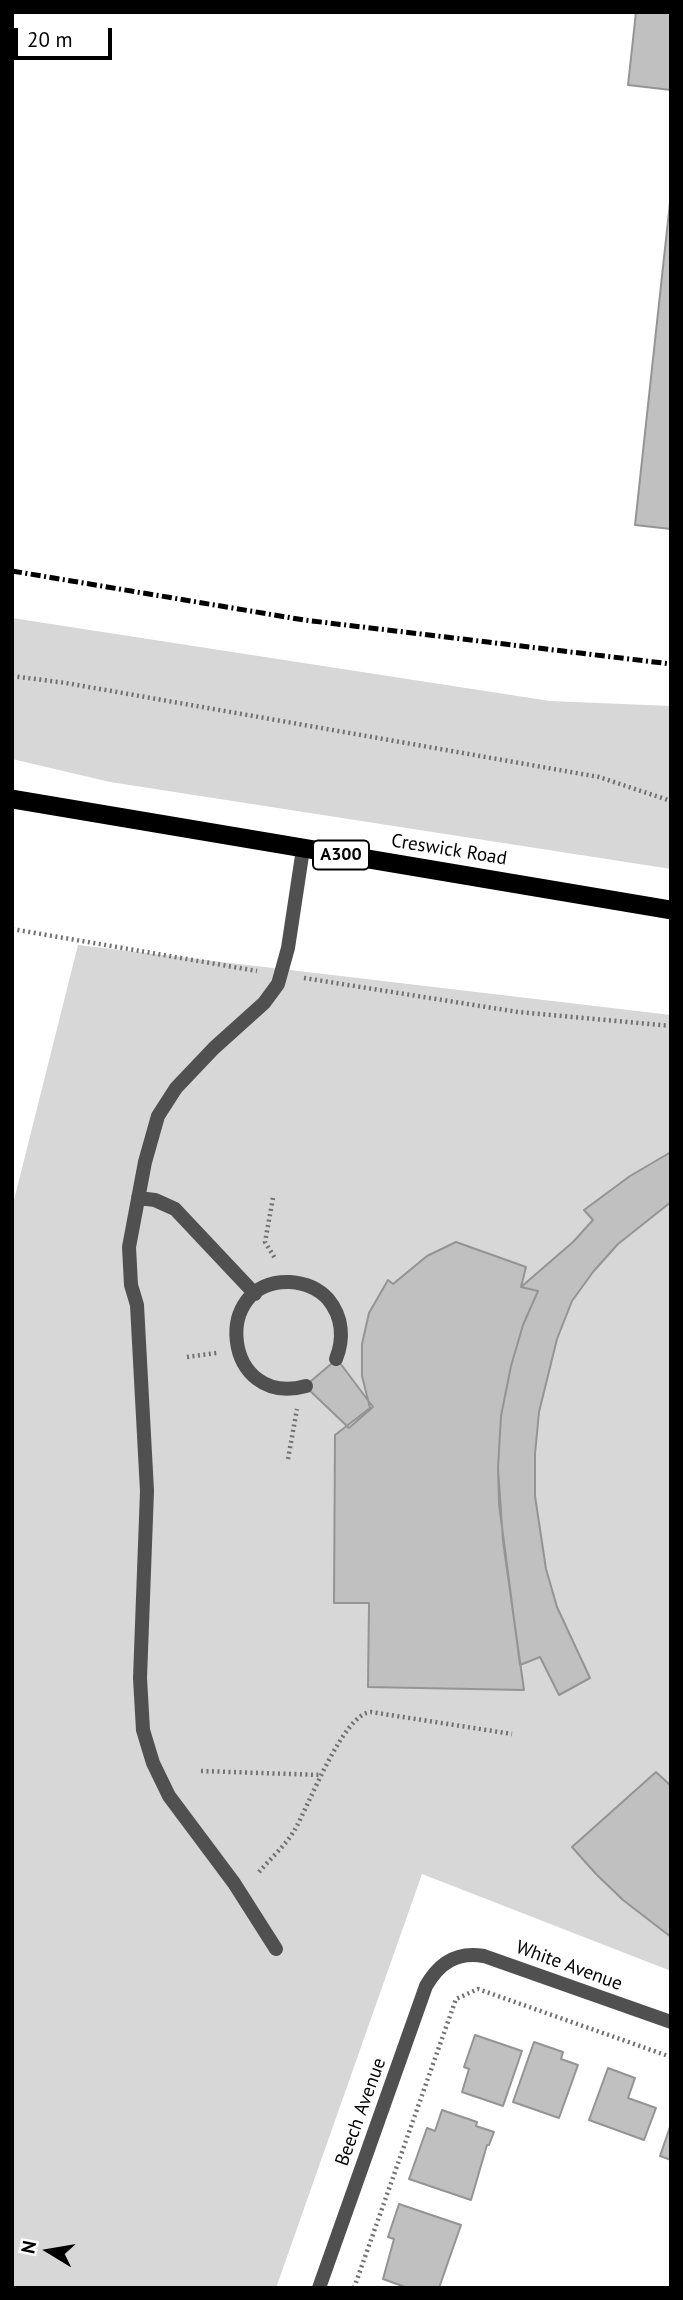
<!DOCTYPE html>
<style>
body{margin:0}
#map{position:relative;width:683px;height:2300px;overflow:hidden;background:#fff;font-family:"PT Sans",sans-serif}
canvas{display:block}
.frame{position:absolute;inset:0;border:14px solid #000;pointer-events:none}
.north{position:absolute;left:14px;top:2216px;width:70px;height:70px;-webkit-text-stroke:5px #fff;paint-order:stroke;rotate:281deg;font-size:19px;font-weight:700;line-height:28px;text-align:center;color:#000}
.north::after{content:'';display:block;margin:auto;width:24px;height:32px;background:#000;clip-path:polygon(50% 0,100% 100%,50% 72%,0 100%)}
.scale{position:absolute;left:14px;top:28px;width:98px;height:32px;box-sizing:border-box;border:4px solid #000;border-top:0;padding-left:9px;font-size:21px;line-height:24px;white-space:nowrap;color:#000;-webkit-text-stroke:5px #fff;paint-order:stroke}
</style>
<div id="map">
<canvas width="683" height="2300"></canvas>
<div class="frame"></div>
<div class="north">N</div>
<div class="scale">20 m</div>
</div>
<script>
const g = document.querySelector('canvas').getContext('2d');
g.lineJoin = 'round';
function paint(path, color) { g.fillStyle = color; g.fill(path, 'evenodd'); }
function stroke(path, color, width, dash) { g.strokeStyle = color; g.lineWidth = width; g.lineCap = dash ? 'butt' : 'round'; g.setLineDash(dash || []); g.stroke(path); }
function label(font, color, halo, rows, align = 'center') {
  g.font = font + ' "PT Sans",sans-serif'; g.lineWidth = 5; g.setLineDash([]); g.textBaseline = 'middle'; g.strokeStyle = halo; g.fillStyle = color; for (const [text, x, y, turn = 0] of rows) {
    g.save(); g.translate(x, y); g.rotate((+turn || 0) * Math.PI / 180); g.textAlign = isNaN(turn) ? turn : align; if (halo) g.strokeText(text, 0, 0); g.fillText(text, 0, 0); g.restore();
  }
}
paint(new Path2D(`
 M12,618L550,701L671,706V869L110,782L12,759Z
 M78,945L671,1015V1971L422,1874L276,2288H12V1208Z`), '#d7d7d7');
const building = new Path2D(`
 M636,12H671V90L628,85Z
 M671,193V529L635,525Z
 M671,1152V1202L618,1244L593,1272L572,1301L557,1339L539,1412L535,1454V1496L546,1569L557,1607L590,1678L559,1695L540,1657L520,1665L499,1504L498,1468L501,1416L511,1366L523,1325L538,1291L521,1287L573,1242L593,1220L584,1210L630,1176Z
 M456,1242L526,1267L521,1287L538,1291L523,1325L511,1366L501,1416L498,1468L503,1541L524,1690L368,1687L369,1603H334L335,1435L370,1408L362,1376V1344L369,1313L388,1280L393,1284L427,1256Z
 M337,1359L373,1407L349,1428L305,1386Z
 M656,1772L671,1786V1937L623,1900L596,1874L572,1847Z
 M475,2035L522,2051L503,2106L462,2092L469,2069L464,2067Z
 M534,2042L563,2052L561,2059L578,2065L559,2118L513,2102Z
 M608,2068L635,2078L628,2098L656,2108L644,2140L589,2120Z
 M442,2110L477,2122L476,2126L494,2132L489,2145H487L471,2200L409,2179L427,2128L435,2131Z
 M671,2124V2160L660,2156Z
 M399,2204L461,2225L439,2288H408L383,2279L394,2239L388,2237Z`);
paint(building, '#c0c0c0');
stroke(building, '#949494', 2);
stroke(new Path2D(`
 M12,676L66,683L599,777L671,801
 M12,929L257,971
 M304,978L518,1012L671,1026
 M273,1198L265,1242L276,1260
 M187,1357L217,1353
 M288,1459L297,1409
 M201,1771L321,1775
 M259,1872C270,1859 285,1846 294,1831C308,1808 343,1713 371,1712L512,1734
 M354,2288L456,1999L478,1989L671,2057`), '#727272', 4.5, [2, 3.5]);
stroke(new Path2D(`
 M138,1198L155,1200L175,1209L255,1294
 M306,1386C223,1409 210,1279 290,1282C305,1283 318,1288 328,1299C343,1317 344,1339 336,1359
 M276,1949L234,1883L169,1796L153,1763L143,1730L140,1678L147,1491L137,1305L131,1285L129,1247L145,1162L158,1116L176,1088L214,1048L264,1003L278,984L288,948L303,849`), '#505050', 14);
stroke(new Path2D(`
 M319,2288L426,1986C439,1963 457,1951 484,1956L671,2022`), '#505050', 14);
stroke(new Path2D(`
 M12,799L671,910`), '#000', 19);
stroke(new Path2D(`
 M12,571L304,620L671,664`), '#000', 5, [10, 3.5, 2, 3.5]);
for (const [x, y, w] of [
 [341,855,56]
]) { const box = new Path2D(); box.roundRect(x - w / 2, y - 14.5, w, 29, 5); g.fillStyle = '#fff'; g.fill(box); stroke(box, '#000', 2); }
label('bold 18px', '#000', null, [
 ["A300",341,855]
]);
label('19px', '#000', '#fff', [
 ["Creswick Road",449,850,9],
 ["White Avenue",569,1966,20],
 ["Beech Avenue",361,2112,-70]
]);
</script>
